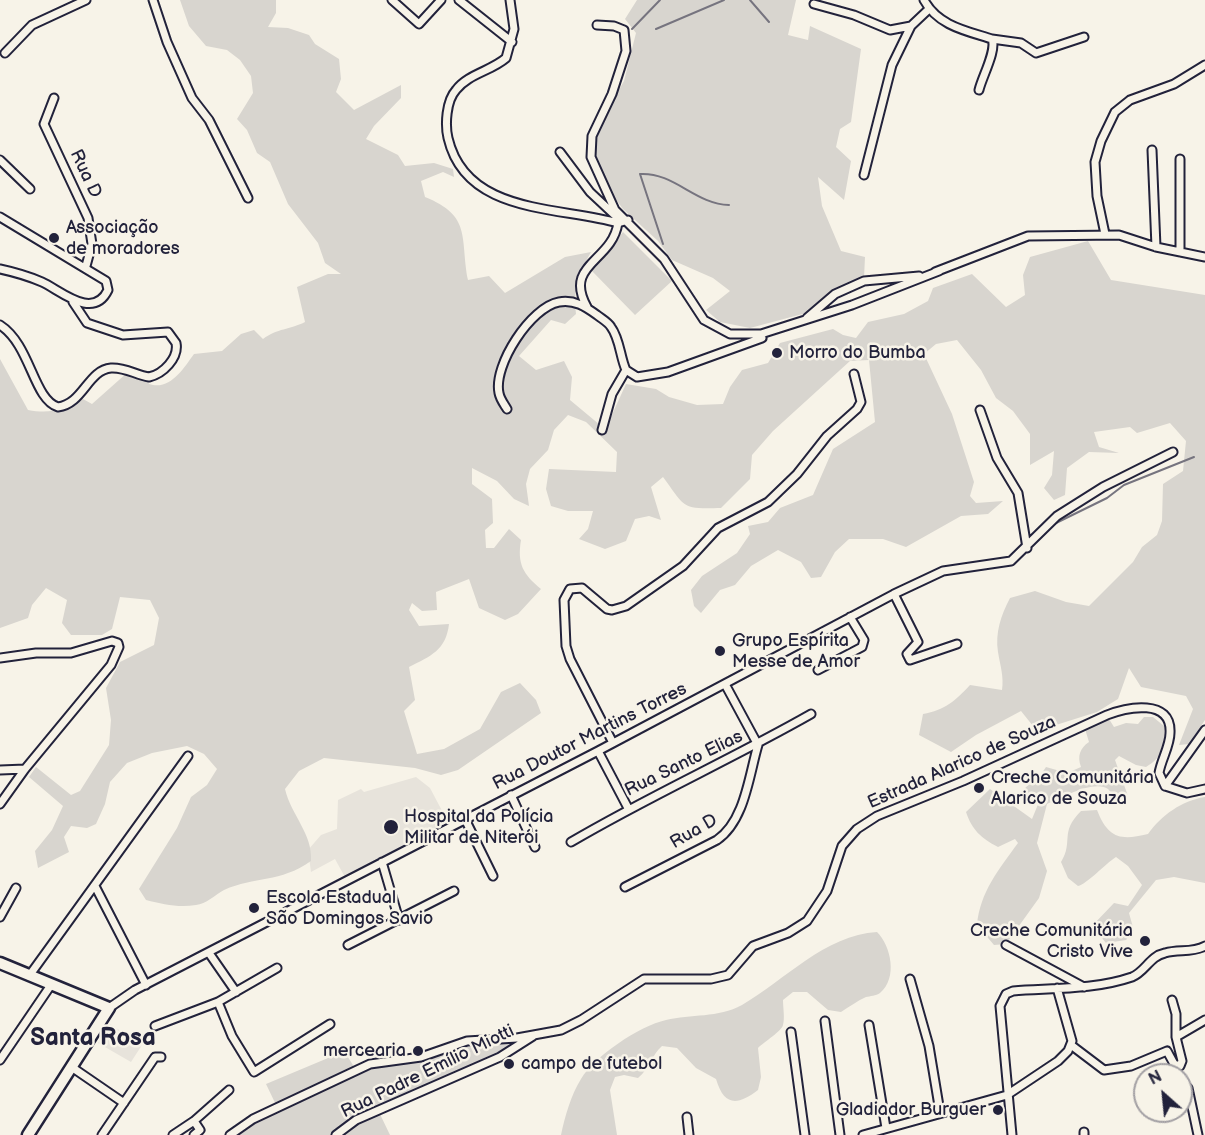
<!DOCTYPE html>
<meta charset="utf-8">
<style>
body{margin:0}
#map{position:relative;width:1205px;height:1135px;overflow:hidden;background:#f7f3e8;font-family:"Balsamiq Sans",sans-serif}
canvas{display:block}
.north{position:absolute;left:1133px;top:1063px;width:60px;height:60px;box-sizing:border-box;background:#f7f3e8;border:2px solid #a29fa3;border-radius:50%;rotate:333deg;font-size:16px;font-weight:700;line-height:24px;text-align:center;color:#22223b}
.north::after{content:'';display:block;margin:auto;width:21px;height:27px;background:#22223b;clip-path:polygon(50% 0,100% 100%,50% 72%,0 100%)}
</style>
<div id="map">
<canvas width="1205" height="1135"></canvas>
<div class="north">N</div>
</div>
<script>
const g = document.querySelector('canvas').getContext('2d');
g.lineJoin = 'round';
function paint(path, color) { g.fillStyle = color; g.fill(path, 'evenodd'); }
function stroke(path, color, width, dash) { g.strokeStyle = color; g.lineWidth = width; g.lineCap = dash ? 'butt' : 'round'; g.setLineDash(dash || []); g.stroke(path); }
function label(font, color, halo, rows, align = 'center') {
  g.font = font + ' "Balsamiq Sans",sans-serif'; g.lineWidth = 5; g.setLineDash([]); g.textBaseline = 'middle'; g.strokeStyle = halo; g.fillStyle = color; for (const [text, x, y, turn = 0] of rows) {
    g.save(); g.translate(x, y); g.rotate((+turn || 0) * Math.PI / 180); g.textAlign = isNaN(turn) ? turn : align; if (halo) g.strokeText(text, 0, 0); g.fillText(text, 0, 0); g.restore();
  }
}
paint(new Path2D(`
 M416,777L430,788L449,824L346,879L335,859L311,872L308,850L321,835L337,829L338,800L361,789L364,792Z
 M110,1024L142,1045L131,1062L98,1043Z`), '#e7e3db');
paint(new Path2D(`
 M180,0H276V13L268,27L288,28L309,35L315,44L339,59L341,79L336,92L354,110L401,85V98L374,126L366,139L398,155L405,166L434,163L453,169L454,177L443,172L421,181L425,197C472,216 460,237 468,280L489,276L505,293L565,257L591,252C578,275 573,288 576,314L565,324L551,320L519,356L536,370L564,361L572,377L570,400L600,425L610,419L626,384L656,389L669,397L697,405L723,404L730,387L742,370L768,363L780,343L833,329L843,335L856,338L868,322L904,314L928,301L933,288L972,274L1006,307L1025,295L1023,275L1030,257L1088,241L1111,280L1205,295V720L1189,744L1179,745L1193,709L1186,696L1141,687L1129,668L1118,699L1097,712L1037,731L1021,711L976,735L951,752L919,735L923,714C945,710 955,701 970,685L1002,690C1004,676 1000,665 998,652C995,633 1001,615 1010,598L1035,591L1066,602L1089,606L1133,562L1142,547L1157,535L1162,521L1163,484L1183,471L1186,441L1170,423L1137,433L1130,427L1094,432L1099,447L1119,453L1089,452L1067,468L1065,495L1054,500L1044,488L1052,475L1054,451L1030,465V434L1013,411L996,398L981,370L957,340L936,344L924,354L952,414L974,482L970,496L976,503L1003,501L988,514L961,516L906,547L883,539H849L835,552L821,577L811,578L801,562L778,550L751,566L735,585L720,590L701,613L694,606L691,590L702,576L737,553L750,534L748,526L768,522L780,508L813,495L833,449L875,422L869,360L850,361L773,431L752,455L750,479L721,508C681,509 686,508 663,477L651,487L661,520L649,516L635,519L626,541L605,549L579,539L588,529L593,511H568L551,506L546,489L549,469L616,472L617,452L586,422L568,415L554,430L548,450L530,469L526,484L529,506L514,499L497,481L472,468V484L492,499L493,523L485,530L486,548H494L509,529L521,540C517,564 523,574 541,589L518,614L505,620L479,608L469,579L436,592L437,610L422,611L412,603L409,610L419,626L449,624C446,650 431,656 409,667L415,700L404,711L417,754L444,749L480,729L501,692L520,683L536,700L541,713L458,770L441,775L415,768L324,758L299,771L285,789C291,815 313,834 311,861C280,883 255,876 224,890C215,895 206,904 196,905C178,908 163,904 146,900L139,889L177,828L191,797L207,785L217,769L204,754L187,746L152,753L127,763L110,782L105,804L96,824L87,828L71,826L64,837L69,852L38,868L35,851L52,830L63,806L29,777L36,767L71,795L80,791L109,745L111,720L106,688L120,662L154,645L159,618L150,600L120,597L112,629L102,635H71L62,623L67,600L46,588L32,605L28,618L0,628V359L28,410C50,414 63,410 83,399L92,404L128,372L146,377L149,384C170,391 183,369 194,354L222,351L241,334L254,330L263,339C278,328 289,330 305,322L297,287L328,274H341L325,263L318,243L288,204L270,162L257,153L247,130L237,119L253,93L251,76L240,60L227,50L206,46L189,26Z
 M637,0H796L788,35L808,40L810,26L861,49L851,122L840,129L836,147L851,161L844,200L818,177L822,206L841,251L865,257L864,278L829,293L810,312L750,328L720,322L706,310L730,291L713,278L672,260L658,241L623,209L605,185L595,157L594,133L624,81L636,33L625,19Z
 M623,232L672,281L635,315L591,270Z
 M1144,717H1153L1164,726C1165,746 1163,757 1146,767L1136,765L1119,756L1115,760L1128,796L1116,802C1114,798 1111,792 1108,789C1095,779 1060,798 1047,804L1037,843L1047,871L1039,898L1006,944L994,945L977,925C980,892 999,869 1018,843L1015,839L998,847C981,838 972,830 966,812L990,789L1032,819L1039,802L1028,799L1021,793C1028,783 1040,778 1046,767L1067,773L1081,767C1077,756 1080,748 1089,742L1085,729L1109,719L1114,727L1126,723L1138,724Z
 M1205,797V883L1174,877L1156,880L1129,913L1134,931L1126,940L1106,943L1092,926L1114,903L1128,906L1142,885L1128,866L1116,857C1105,864 1087,884 1078,886L1068,878L1061,862C1074,841 1059,833 1081,811L1097,810C1108,838 1120,841 1148,834C1162,815 1181,801 1205,797Z
 M877,932C891,946 898,978 880,993C876,996 870,996 866,997C857,1001 849,1007 841,1012L828,1010L807,992H793L783,1000C783,1008 785,1018 783,1025C782,1031 764,1042 758,1048L761,1077L758,1090C737,1106 724,1106 716,1079L696,1068L677,1048L662,1046C651,1056 650,1068 638,1078L624,1075L615,1077L610,1090L617,1135H561C565,1116 571,1095 581,1079C595,1056 639,1026 666,1020C691,1014 718,1018 742,1005C785,980 825,935 877,932Z
 M517,1038L525,1044L378,1110L390,1135H230L278,1109L266,1084L340,1053L346,1054L356,1070L370,1064L409,1060L454,1045Z`), '#d8d5cf');
stroke(new Path2D(`
 M750,0L769,22
 M632,29L660,0
 M656,29L724,0
 M663,244L640,174C674,172 695,204 729,205
 M1039,538L1054,524L1107,498L1124,485L1194,457`), '#76747f', 2);
const street = new Path2D(`
 M153,0L167,42L192,98L209,120L248,198
 M392,0L419,24L441,0
 M459,0L512,42
 M510,0L514,29L506,58C491,71 468,74 456,90C446,101 445,125 448,138C466,215 559,206 618,223L628,220
 M924,0C938,26 967,31 992,39C997,50 982,77 979,90
 M814,4L854,15L890,30L911,26
 M597,25L614,26L624,30L626,51L612,94L592,136L591,157L615,210L664,259L704,320L730,334H761L852,305L939,271
 M992,39L1021,43L1036,53L1084,37
 M5,53L32,25L86,0
 M54,98L44,124L88,218L92,244L86,266
 M1152,150L1156,247
 M560,152L590,192L621,221
 M1180,159V252
 M0,160L30,189
 M864,175L892,65L911,26L929,9
 M0,217L106,281L108,290C93,321 60,290 42,282C28,276 14,272 0,269
 M1105,234L1097,196L1095,162L1101,141L1115,112L1130,100L1174,84L1205,65
 M935,272L1028,236L1119,235L1156,247L1205,257
 M587,307C563,264 612,262 618,223
 M807,318L835,294L864,281L919,276
 M0,325C31,345 33,399 58,407C83,404 88,370 111,368C125,367 136,375 149,377C163,374 179,358 176,343L168,332L123,335L87,323L73,302
 M507,409C504,404 500,399 499,393C493,365 531,307 559,302C574,299 586,307 597,315C602,319 608,322 611,327C620,339 620,357 626,370L637,377L668,372L762,338L761,334
 M980,410L997,458L1018,493L1027,548
 M602,430L612,394L626,370
 M894,594L918,642L907,654L910,660L957,644
 M0,658L36,653H71L112,641L118,643L119,647L111,665L25,769L0,804
 M818,670L862,647L864,640L850,617
 M613,743L570,659L566,646L564,600L570,589L582,588L607,609L612,610L626,606L683,566L718,528L768,502L797,474L827,436L857,409L861,402L854,374
 M598,751L628,808
 M0,770L25,769
 M1165,786L1187,793L1205,789
 M511,795L535,847
 M465,819L493,876
 M571,842C649,796 732,759 811,714
 M382,862L399,920
 M95,886L146,985
 M625,887L717,840C745,821 749,775 758,745L725,684
 M0,917L16,888
 M348,945L454,891
 M1006,945L1084,987
 M209,953L236,992
 M29,976L188,756
 M910,979L929,1046L940,1112
 M1172,1000L1176,1014V1037
 M218,1002L232,1036L254,1072L330,1024
 M109,1008L135,990L598,751L894,594L943,571L1011,561L1057,516L1103,487L1173,452
 M825,1021L840,1135
 M869,1025L886,1128
 M155,1026L218,1002L277,968
 M791,1032L805,1135
 M1071,1045L1104,1070L1131,1066L1167,1051L1174,1064L1180,1066L1182,1061L1176,1037L1205,1020
 M0,1060L51,985
 M73,1068L124,1103
 M1188,1088L1198,1135
 M687,1117L689,1135
 M1084,1132V1135
 M102,1135L155,1057H161
 M173,1135L194,1121L229,1090
 M194,1135L200,1130L194,1121
 M230,1135L253,1119L370,1064L421,1057L467,1041L517,1038L561,1030L581,1020L644,979H711L728,975L753,946L788,933L807,921L827,891L842,846L857,829L877,816L963,781L1107,715C1127,707 1172,698 1170,733C1170,746 1161,760 1159,773L1165,786L1205,730
 M336,1135L356,1120L500,1057L533,1036
 M863,1135L1007,1095L1058,1061L1068,1051L1072,1041L1057,988
 M1012,1135L1000,1006L1006,994L1013,991C1052,988 1094,990 1132,977C1145,972 1150,956 1165,953C1179,949 1192,953 1205,946`);
const secondary = new Path2D(`
 M0,963L109,1008L28,1135`);
stroke(street, '#22223b', 11);
stroke(secondary, '#22223b', 15);
stroke(street, '#f7f3e8', 7);
stroke(secondary, '#f7f3e8', 10);
for (const [x, y, r, color] of [
 [54,238,6,"#22223b"],
 [777,353,6,"#22223b"],
 [720,651,6,"#22223b"],
 [979,788,6,"#22223b"],
 [391,827,8,"#22223b"],
 [254,908,6,"#22223b"],
 [1145,941,6,"#22223b"],
 [418,1051,6,"#22223b"],
 [509,1064,6,"#22223b"],
 [998,1110,6,"#22223b"]
]) { const dot = new Path2D(); dot.arc(x, y, r, 0, 2 * Math.PI); g.fillStyle = color; g.fill(dot); stroke(dot, '#f7f3e8', 2); }
label('18px', '#22223b', '#f7f3e8', [
 ["Rua D",85,174,65],
 ["Rua Doutor Martins Torres",590,737,-27],
 ["Estrada Alarico de Souza",962,763,-24],
 ["Rua Santo Elias",684,764,-26],
 ["Rua D",694,832,-30],
 ["Rua Padre Emílio Miotti",428,1072,-26]
]);
label('18px', '#22223b', '#f7f3e8', [
 ["Associação",66,228],
 ["de moradores",66,249],
 ["Morro do Bumba",789,353],
 ["Grupo Espírita",732,641],
 ["Messe de Amor",732,662],
 ["Creche Comunitária",991,778],
 ["Alarico de Souza",991,799],
 ["Hospital da Polícia",404,817],
 ["Militar de Niterói",404,838],
 ["Escola Estadual",266,898],
 ["São Domingos Savio",266,919],
 ["Creche Comunitária",1133,931,"right"],
 ["Cristo Vive",1133,952,"right"],
 ["mercearia",406,1051,"right"],
 ["campo de futebol",521,1064],
 ["Gladiador Burguer",986,1110,"right"]
], 'left');
label('bold 24px', '#22223b', '#f7f3e8', [
 ["Santa Rosa",93,1039]
]);
</script>
